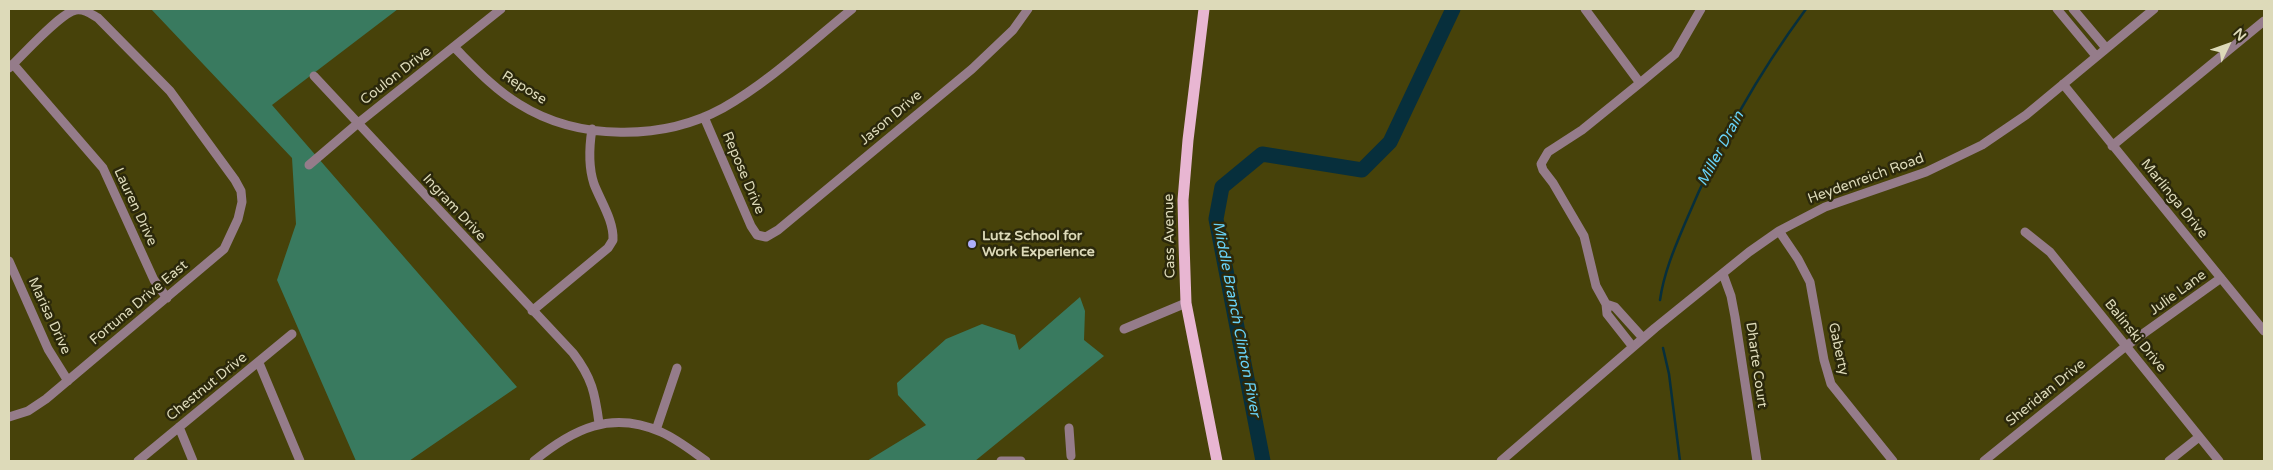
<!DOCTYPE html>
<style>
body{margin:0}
#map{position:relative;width:2273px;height:470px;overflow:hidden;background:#47420a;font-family:"Varela Round",sans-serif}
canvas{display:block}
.frame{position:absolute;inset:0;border:10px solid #dddab9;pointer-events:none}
.north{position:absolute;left:2203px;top:20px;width:50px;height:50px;-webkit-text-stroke:4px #2b280b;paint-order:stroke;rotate:48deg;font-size:14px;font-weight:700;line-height:20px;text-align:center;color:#dddab9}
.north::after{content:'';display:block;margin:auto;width:18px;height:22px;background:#dddab9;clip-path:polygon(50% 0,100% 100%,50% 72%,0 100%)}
</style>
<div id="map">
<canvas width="2273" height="470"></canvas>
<div class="frame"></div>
<div class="north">N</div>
</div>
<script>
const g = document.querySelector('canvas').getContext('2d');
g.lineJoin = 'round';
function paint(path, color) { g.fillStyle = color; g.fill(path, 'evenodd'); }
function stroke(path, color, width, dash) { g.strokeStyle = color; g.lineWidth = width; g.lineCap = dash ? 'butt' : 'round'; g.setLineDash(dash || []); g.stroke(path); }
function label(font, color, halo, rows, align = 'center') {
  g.font = font + ' "Varela Round",sans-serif'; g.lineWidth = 5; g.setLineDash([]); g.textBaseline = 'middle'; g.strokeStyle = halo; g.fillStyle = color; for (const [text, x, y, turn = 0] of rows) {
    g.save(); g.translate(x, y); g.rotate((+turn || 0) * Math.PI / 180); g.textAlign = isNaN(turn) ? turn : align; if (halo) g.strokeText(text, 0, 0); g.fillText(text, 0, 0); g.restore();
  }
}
paint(new Path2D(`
 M151,9H398L272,105L517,387L409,461H356L277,280L296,224L292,158Z
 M1080,297L1085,311L1084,340L1104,356L975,461H867L926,425L898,395L897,383L946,339L982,324L1015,335L1019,350Z`), '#397a5f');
stroke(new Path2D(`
 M1660,300C1664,272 1675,247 1686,221C1717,147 1758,74 1806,9
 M1663,348L1669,374L1680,461`), '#072f3c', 2.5);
stroke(new Path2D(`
 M1263,461L1216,219L1222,187L1262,154L1362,170L1390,142L1453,9`), '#072f3c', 15);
stroke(new Path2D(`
 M1585,9L1640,83L1675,54L1701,9
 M2057,9L2096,56
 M2073,9L2106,48
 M454,47C475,68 494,89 519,104C578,141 663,141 723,108C769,82 810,43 852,9
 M13,64L103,168L154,280L167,298
 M9,68C22,56 61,12 76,10C85,9 91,14 98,18L170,91L235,180L241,191L242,202L238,219L224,249L46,399L28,411L9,417
 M314,76L573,353C592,378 595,393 599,423
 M2063,84L2264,331
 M704,117L751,226L757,235L766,237L778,230L972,69L1013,30L1028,9
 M2112,146L2264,21
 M309,165L357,124L501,9
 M1779,231L1798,259L1810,282L1824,360L1831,384L1893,461
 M2025,232L2050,252L2219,461
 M9,261L48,349L68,381
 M1723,274L1731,296L1735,317L1757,461
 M1606,304L1596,286L1584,236L1553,183L1543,170L1541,164L1548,152L1582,130L1640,83
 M532,311L608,248L613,240C614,221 601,202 594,184C588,166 589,148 592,129
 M1124,329L1186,303
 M1633,347L1607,314L1606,304L1615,307L1643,338
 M259,363L300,461
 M179,427L193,461
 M1069,428L1071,456
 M656,430L677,368
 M138,461L292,334
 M534,461C573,429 611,410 661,432C677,439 692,451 706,461
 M1001,461H1021
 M1501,461L1655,328L1749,252L1779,231L1825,207L1926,172L1982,145L2026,115L2154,9
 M1984,461L2126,346L2221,278
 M2169,461L2199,437`), '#957c8a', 9);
stroke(new Path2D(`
 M1204,9L1188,140L1183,200L1184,243L1186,303L1217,461`), '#e8b6d2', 11);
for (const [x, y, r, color] of [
 [972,244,5,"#aeaefa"]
]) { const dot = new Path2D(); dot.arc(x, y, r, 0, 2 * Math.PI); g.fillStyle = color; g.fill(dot); stroke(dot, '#2b280b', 2); }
label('14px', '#dddab9', '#2b280b', [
 ["Coulon Drive",396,76,-38],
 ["Repose",524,88,32],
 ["Jason Drive",891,118,-40],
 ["Repose Drive",743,173,67],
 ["Heydenreich Road",1866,179,-20],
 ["Marlinga Drive",2174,199,51],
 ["Lauren Drive",135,207,65],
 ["Ingram Drive",454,208,47],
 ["Cass Avenue",1170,236,-91],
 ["Julie Lane",2178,293,-36],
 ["Fortuna Drive East",139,303,-40],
 ["Marisa Drive",49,316,65],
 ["Balinski Drive",2135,336,51],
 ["Gaberty",1838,349,78],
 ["Dharte Court",1756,365,82],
 ["Chestnut Drive",207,387,-39],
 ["Sheridan Drive",2046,393,-39]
]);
label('bold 14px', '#dddab9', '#2b280b', [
 ["Lutz School for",982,236],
 ["Work Experience",982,252]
], 'left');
label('italic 15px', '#69d3f8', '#2b280b', [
 ["Miller Drain",1721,149,-62],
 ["Middle Branch Clinton River",1236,319,79]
]);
</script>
